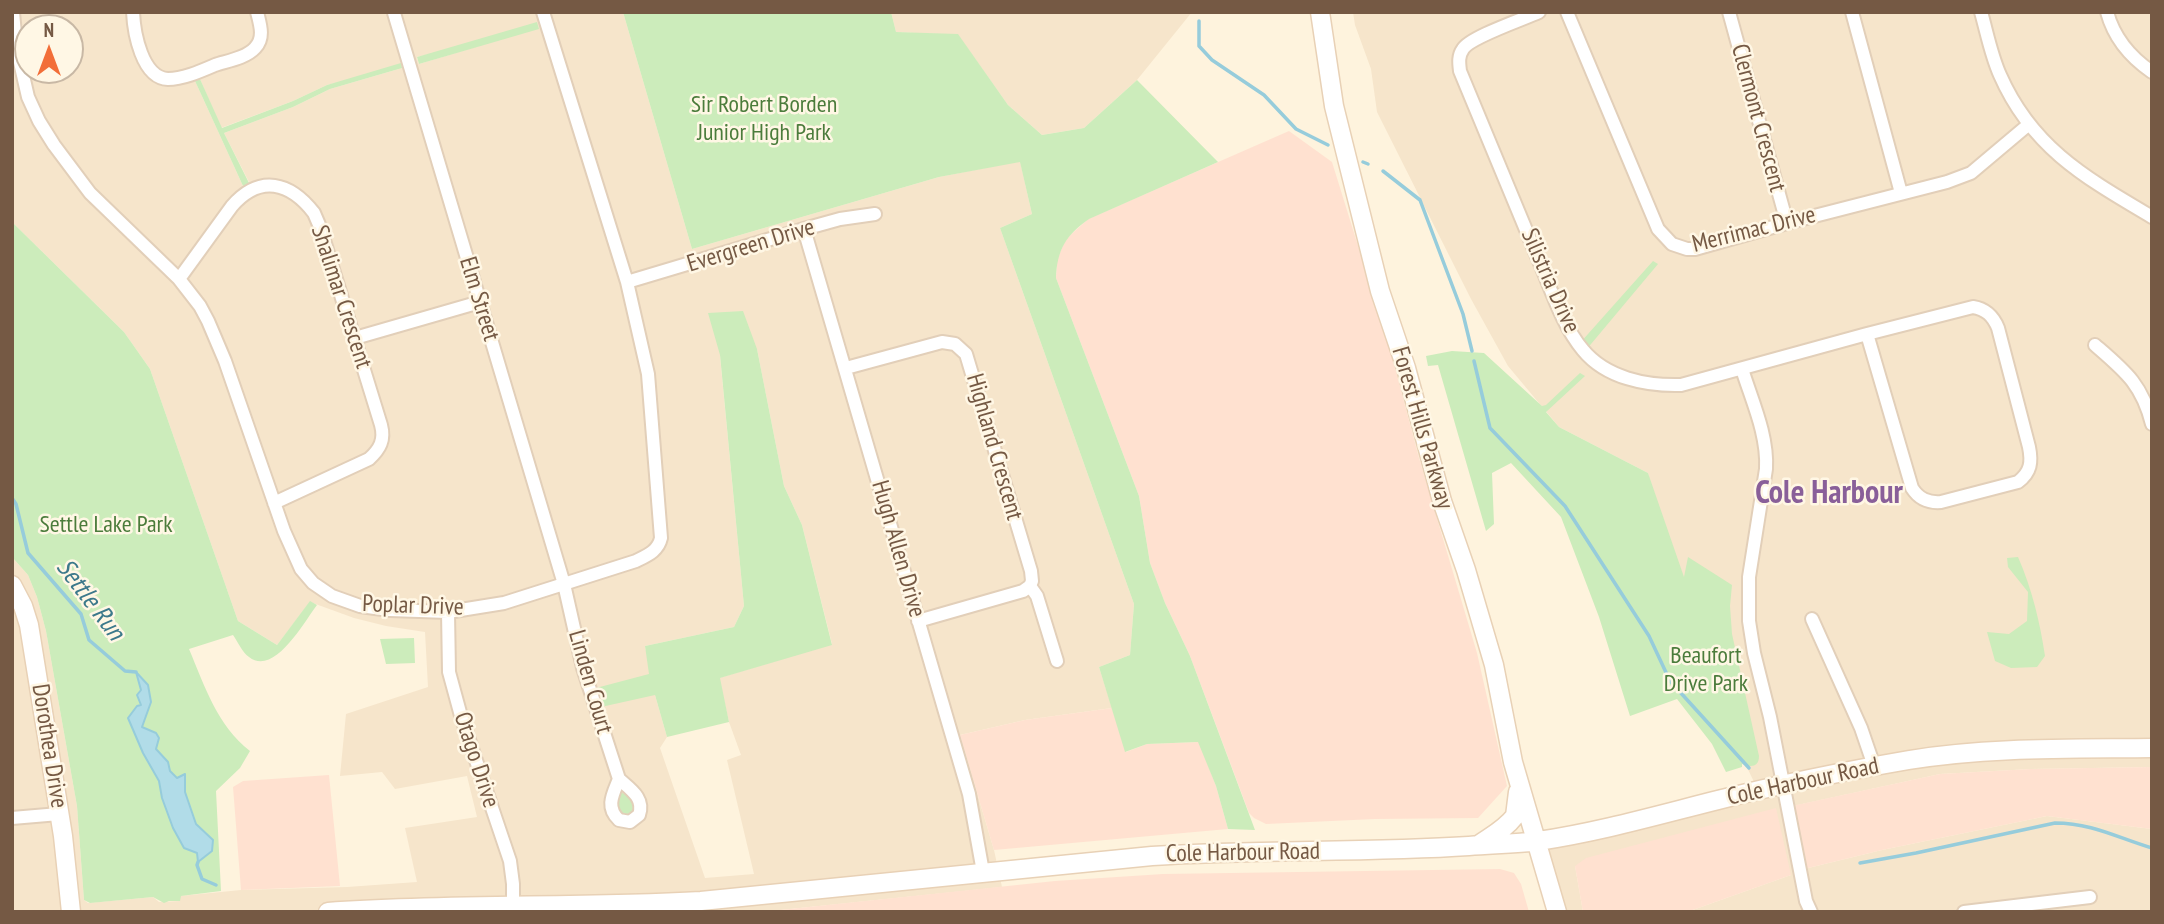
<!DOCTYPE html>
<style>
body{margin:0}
#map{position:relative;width:2164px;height:924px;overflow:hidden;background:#fef3dd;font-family:"PT Sans Narrow",sans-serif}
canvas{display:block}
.frame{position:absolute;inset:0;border:14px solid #755944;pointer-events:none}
.north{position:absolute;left:14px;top:14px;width:70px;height:70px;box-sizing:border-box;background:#fff7e5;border:2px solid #c8b8a5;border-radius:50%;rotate:0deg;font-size:19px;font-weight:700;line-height:28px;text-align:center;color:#755944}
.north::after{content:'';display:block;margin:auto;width:24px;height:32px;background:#f26e38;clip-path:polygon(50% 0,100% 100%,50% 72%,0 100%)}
</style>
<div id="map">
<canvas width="2164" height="924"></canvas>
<div class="frame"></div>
<div class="north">N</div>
</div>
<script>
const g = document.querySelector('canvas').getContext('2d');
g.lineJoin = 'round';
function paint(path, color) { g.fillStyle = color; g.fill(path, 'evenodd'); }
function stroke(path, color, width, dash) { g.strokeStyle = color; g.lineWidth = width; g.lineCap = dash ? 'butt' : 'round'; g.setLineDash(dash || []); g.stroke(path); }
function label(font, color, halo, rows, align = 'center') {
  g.font = font + ' "PT Sans Narrow",sans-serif'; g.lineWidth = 5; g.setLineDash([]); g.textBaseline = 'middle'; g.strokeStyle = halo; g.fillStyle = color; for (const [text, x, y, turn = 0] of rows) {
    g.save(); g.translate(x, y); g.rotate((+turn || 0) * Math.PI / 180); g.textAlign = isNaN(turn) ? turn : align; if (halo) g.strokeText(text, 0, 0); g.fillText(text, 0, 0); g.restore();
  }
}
paint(new Path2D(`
 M12,12H623L692,249L939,177L1020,161L1032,214L1000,228L1134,604L1130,655L1099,667L1112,708L1025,720L960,735L994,850L1002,887L761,912H12V557L28,575L37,597L46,631L77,806L84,900L88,903L153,897L159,902L180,901V896L241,890L347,887L417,882L405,828L477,817L467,776L395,789L382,772L340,776L346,714L428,687L425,632L386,626L354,618L310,602L277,645L238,621L150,369L124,332L12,222ZM28,28H70V70H28ZM538,28L419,64L417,58V57ZM402,68L330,89L293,107L224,133L249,182L243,186L195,81L200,79L221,128L293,101L327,85ZM757,349L784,486L802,525L832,644L719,678L729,722L741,755L727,760L754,874L705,878L660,748L667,737L655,695L645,646L734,627L744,606L720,356Z
 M891,12H1192L1137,80L1084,128L1042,135L1008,105L958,35L896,32Z
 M1353,12H2152V767L2031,769L1940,774L1793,806L1804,869L1882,850L2047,816L2152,829V912H1687L1791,875L1575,866L1583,912H1562L1545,834L1755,784L1685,639L1648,473L1559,427L1508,366L1471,299L1377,112L1371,69L1355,25Z`), '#f6e5cb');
paint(new Path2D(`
 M1289,131L1332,162L1390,349L1419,458L1477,653L1507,786L1478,818L1375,819L1266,824L1254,818L1249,813L1190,656L1165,603L1150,563L1139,496L1056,278L1057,260L1065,240L1088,219Z
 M1112,708L1126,752L1147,744L1199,742L1216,786L1228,829L994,850L960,735L1025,720Z
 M2152,767V829L2047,816L1882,850L1804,869L1792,806L1940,774L2031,769Z
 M329,775L340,886L241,890L233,787L243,781Z
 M1776,808L1791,875L1687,912H1583L1575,866L1586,858Z
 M1500,869L1514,873L1521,884L1529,912H761L1055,881L1163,874Z`), '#ffe1d0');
paint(new Path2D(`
 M623,12H891L896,32L958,34L1008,105L1042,135L1084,128L1137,80L1218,162L1089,219C1066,235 1057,250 1056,278L1139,496L1150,563L1165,603L1190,656L1255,830L1228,829L1216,786L1198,742L1147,744L1125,752L1099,667L1130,655L1134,604L1000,228L1032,214L1020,162L939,177L692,249Z
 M537,22L539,29L419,64L417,57Z
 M401,63L402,68L330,89L293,107L224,133L249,183L243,186L195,81L200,79L222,128L293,101L327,85Z
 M12,222L124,332L150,369L238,621L277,645L310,601L317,605C304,622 274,677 249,657C242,652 238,642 233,635L189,649C205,687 217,725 250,751L240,768L216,791L221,891L181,896L180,901H169L164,903L153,897L90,903L84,900L77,806L46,631L37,597L28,575L12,557Z
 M1653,261L1658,264L1586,350L1580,343Z
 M743,311L757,349L784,486L802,525L832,645L720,678L729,722L667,737L655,695L601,707L596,688L649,674L645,646L734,627L744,606L720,355L708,313Z
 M1452,351L1484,353L1542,406L1546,405L1580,373L1585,376L1546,412L1559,427L1648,473L1684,577L1688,557L1732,585L1730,606L1732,634L1759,756C1759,768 1750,767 1742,764V767L1726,772L1712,744L1677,699L1630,716L1599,617L1561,517L1511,463L1492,473L1494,524L1486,531L1438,365L1428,366L1426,356Z
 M2018,557C2032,589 2040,622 2045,656L2037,667L2011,668L1995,661L1987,632L2009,634L2027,621L2028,592L2008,567L2007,558Z
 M414,638L415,663L386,664L380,639Z
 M618,790L633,800L635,810L632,817L626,818L615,811Z`), '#ccecbb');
const water = new Path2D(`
 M136,672L148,685L151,702L142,727L156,733L159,738L156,749L168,762L170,771L177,778L185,774V792L196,824L213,840L212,851L198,862L197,853L184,848L173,828L162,798L159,781L143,753L128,718L137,706L141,705L137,695L141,690Z`);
paint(water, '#b1dce8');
stroke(water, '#96ccdb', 2);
stroke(new Path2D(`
 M1199,21V46L1212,60L1264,95L1296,129L1328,145
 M1363,162L1368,164
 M1383,171L1420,200L1463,314L1472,351
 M1474,361L1490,428L1565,506L1649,636L1670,681L1749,768
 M12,498L16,504L28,553L81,614L89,640L125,671L136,672
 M198,862L197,865L202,879L216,885
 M1860,863L1916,853L2055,823C2092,823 2118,838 2152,848`), '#96ccdb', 3.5);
const street = new Path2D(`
 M13,12L16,45L28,97L39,121L54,145L90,193L179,279L200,306L208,321L225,361L284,531L301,569L313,583L332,596L360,606L390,610L448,612L504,603L636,561C648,555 658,551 661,538L648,374L627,282L543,12
 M133,12C134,33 142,78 168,79C183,79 201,71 215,65C227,61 246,58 255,48C265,38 260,24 257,12
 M1539,12C1524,19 1470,37 1463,49C1458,56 1459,63 1460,71C1485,132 1511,193 1536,254C1550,285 1561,324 1583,350C1606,378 1646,386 1681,385L1867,334
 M1567,12L1658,229L1672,244L1687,249H1695L1787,223L1947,182L1971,173L2028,125
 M1729,12L1787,223
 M1852,12L1901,193
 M1981,12C1987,33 1991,55 2000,75C2032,148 2086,178 2152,217
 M2107,12C2114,38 2130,57 2152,72
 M394,13L564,584L583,668L619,779
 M804,229L969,794L983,872
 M179,279L232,206C260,174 290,182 314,213L320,227L381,425C385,440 380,449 369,459L274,503
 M627,282L804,229L840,219L875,214
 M1973,307C1986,309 1993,316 1998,328L2029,447C2032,462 2031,472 2018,482L1941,502C1928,503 1919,499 1912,488L1867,334Z
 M355,338L480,302
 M2095,345C2125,371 2142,384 2152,424
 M846,368L942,342L955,344L966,354L1031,571L1032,581L1030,586L1037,596L1057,661
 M1742,369C1752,401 1768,435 1766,469L1749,577V621L1754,653L1770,717L1806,901L1811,912
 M448,612L449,672L461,716L510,861L513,884V907
 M1812,619L1861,728L1874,766
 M918,621L1023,591L1030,586
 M619,779C630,789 645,798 639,815L630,822L619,820C605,807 613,794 619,779Z
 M12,818L59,814
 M1964,912L2090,897`);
const secondary = new Path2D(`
 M1320,12L1334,106L1380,291L1406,368L1442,501L1466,570L1494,665L1513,762L1557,912
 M12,585L23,606L29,625L63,836L71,912
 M1480,844C1493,835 1505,829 1515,816L1518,792
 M328,912C452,903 577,908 701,901L1152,856C1258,849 1364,853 1469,846C1492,844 1515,844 1538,841C1599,832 1658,815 1718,800C1781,784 1845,771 1909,760C1989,747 2071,749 2152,748`);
stroke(street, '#e2cfb9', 16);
stroke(secondary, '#e8d1b6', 21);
stroke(street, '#fff', 12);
stroke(secondary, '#fff', 18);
label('24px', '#4b7c3b', '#fff7e5', [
 ["Sir Robert Borden",764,105],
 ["Junior High Park",764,133],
 ["Settle Lake Park",106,525],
 ["Beaufort",1706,656],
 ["Drive Park",1706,684]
]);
label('24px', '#755944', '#fff7e5', [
 ["Clermont Crescent",1758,118,75],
 ["Merrimac Drive",1754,230,-14],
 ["Evergreen Drive",751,246,-17],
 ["Silistria Drive",1550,281,66],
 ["Shalimar Crescent",341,297,72],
 ["Elm Street",479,299,73],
 ["Forest Hills Parkway",1422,428,74],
 ["Highland Crescent",994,447,74],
 ["Hugh Allen Drive",898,549,74],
 ["Poplar Drive",413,606,2],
 ["Linden Court",590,682,74],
 ["Dorothea Drive",49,746,81],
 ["Otago Drive",476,760,72],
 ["Cole Harbour Road",1803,782,-12],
 ["Cole Harbour Road",1243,853,-1]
]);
label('italic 26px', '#3c798b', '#fff7e5', [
 ["Settle Run",90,600,53]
]);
label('bold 32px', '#895f99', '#fff7e5', [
 ["Cole Harbour",1829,494]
]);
</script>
